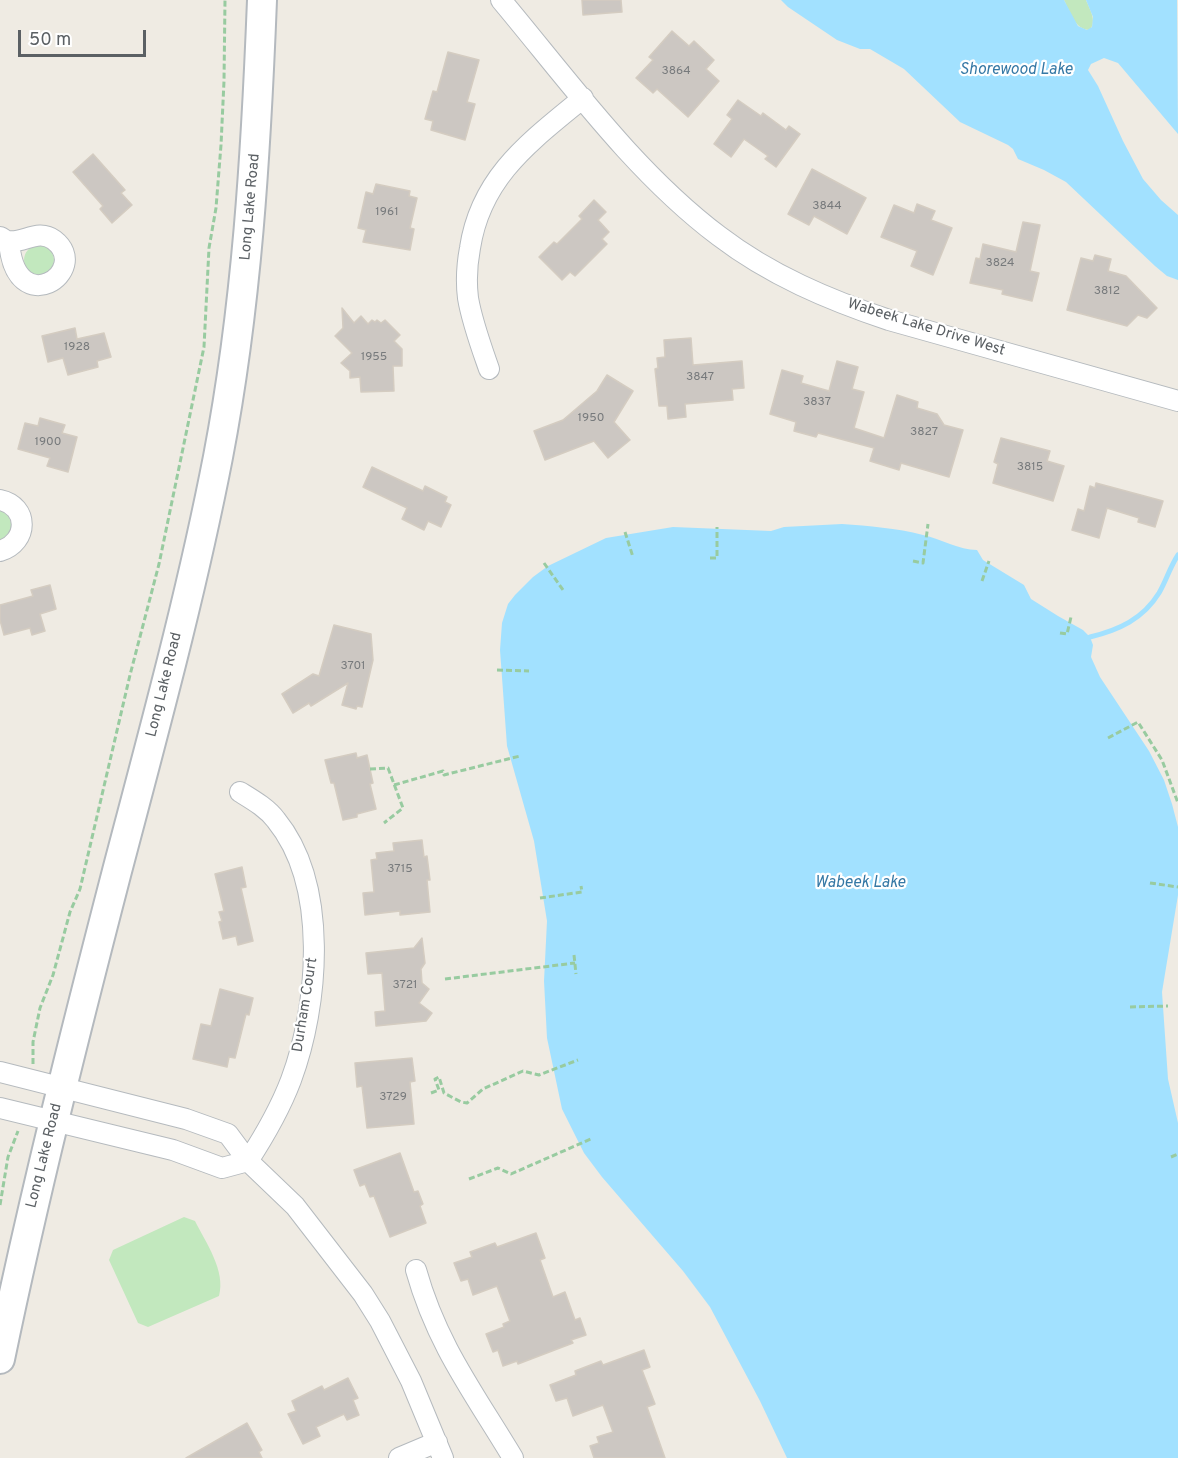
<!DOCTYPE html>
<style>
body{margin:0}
#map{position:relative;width:1178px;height:1458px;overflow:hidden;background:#efebe3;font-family:Overpass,sans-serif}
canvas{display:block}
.scale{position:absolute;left:18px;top:30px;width:128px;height:27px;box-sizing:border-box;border:3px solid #5b6064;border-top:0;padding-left:8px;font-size:18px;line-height:21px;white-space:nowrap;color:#5b6064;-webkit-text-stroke:4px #fff;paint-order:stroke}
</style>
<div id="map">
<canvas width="1178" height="1458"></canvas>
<div class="scale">50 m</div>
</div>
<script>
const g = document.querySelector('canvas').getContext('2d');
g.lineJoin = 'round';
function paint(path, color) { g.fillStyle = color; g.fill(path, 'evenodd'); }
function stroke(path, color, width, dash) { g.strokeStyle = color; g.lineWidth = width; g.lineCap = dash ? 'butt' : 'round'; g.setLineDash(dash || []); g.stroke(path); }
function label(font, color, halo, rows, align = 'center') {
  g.font = font + ' Overpass,sans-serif'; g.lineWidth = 4.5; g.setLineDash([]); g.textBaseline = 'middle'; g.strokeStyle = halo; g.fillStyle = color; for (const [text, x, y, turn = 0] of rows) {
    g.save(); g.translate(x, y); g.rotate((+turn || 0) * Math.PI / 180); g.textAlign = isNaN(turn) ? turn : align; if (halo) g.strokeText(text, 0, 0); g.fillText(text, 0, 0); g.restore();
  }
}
paint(new Path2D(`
 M1064,0H1086C1090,10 1097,20 1090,30C1075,30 1070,12 1064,0Z
 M24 260a15 15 0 1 1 30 0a15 15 0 1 1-30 0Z
 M0,510L8,514L12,526L8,536L0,541Z
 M184,1217L195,1221C206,1243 226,1271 219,1296L148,1327L138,1323L109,1260L113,1250Z`), '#c2e8be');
paint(new Path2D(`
 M781,0H1064L1078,26L1087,30L1092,27L1093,17L1086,0H1177L1178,134L1118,63L1104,58L1091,64L1088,70L1098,86L1123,141L1143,179L1161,200L1178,215V280L1167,276L1155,266L1066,182L1044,170L1018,159L1013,149L1008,145L960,122L904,69L870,49H860L837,40L788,7Z
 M842,524C869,526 896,528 923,535C941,539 959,550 977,550L983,560L1024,585L1031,599L1058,616L1083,630L1090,637L1093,645L1091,657L1100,677L1149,751L1164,780L1172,804L1178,827V895L1162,992L1168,1079L1178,1123V1458H787L760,1401L710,1307L683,1271L602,1177L584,1153L562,1109L547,1038L544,981L547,921L534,841L507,746L500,650L502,623L508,604L515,595L533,577L548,566L606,538L673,527L771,531L784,527Z`), '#a2e1ff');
stroke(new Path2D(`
 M1090,637C1119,630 1143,619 1159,593C1166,581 1170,567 1178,555`), '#a2e1ff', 5);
const building = new Path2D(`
 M582,0H621L622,12L583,15Z
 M672,31L689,46L694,41L714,60L706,69L719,81L688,117L657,89L653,93L636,78L653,60L649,57Z
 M448,52L479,60L467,102L475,104L465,140L431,130L433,121L425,119L433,91L437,92Z
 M738,100L761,116L763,113L786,130L789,126L800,134L776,167L765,159L768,156L744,139L731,157L714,144L732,119L727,115Z
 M93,154L125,190L121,193L132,205L112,223L100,209L103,206L73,172Z
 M812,169L866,198L847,234L814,216L809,225L788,214Z
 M376,184L410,191L409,196L417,198L410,228L414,229L410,250L363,242L366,230L358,228L366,192L373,194Z
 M594,200L606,212L598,220L609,232L602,239L607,244L575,276L570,272L562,280L539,257L554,242L557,244L582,219L579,216Z
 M917,204L935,211L931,220L952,228L933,275L911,266L917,251L881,237L894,205L914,213Z
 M1023,222L1040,225L1030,271L1039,273L1032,301L1002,294L1003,290L970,283L976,258L980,259L983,244L1016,252Z
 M1095,255L1111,259L1108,271L1126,276L1157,308L1147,318L1138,315L1127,326L1067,310L1081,258L1093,261Z
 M342,308L354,323L361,316L368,324L372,320L375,322L377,320L381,323L385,320L400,335L394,341L402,349V366H393L394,391L361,392L360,377L350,378V371L341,363L352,353L335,336L343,328Z
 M75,328L77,339L104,333L111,357L97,361L98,367L68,375L63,358L48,362L42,336Z
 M691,338L693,365L742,361L744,388L732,389L733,400L685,404L686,417L668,419L667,406H659L655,369L658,368L657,358L665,357L664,340Z
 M837,361L858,367L852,389L864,392L854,428L884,438L897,395L918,402L917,408L937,414L944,425L963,430L949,477L901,463L899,470L870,461L874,448L818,433L816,437L794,431L796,422L770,414L782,370L803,376L801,383L829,391Z
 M607,375L633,391L614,422L630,440L608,458L594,441L545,460L534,431L563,420L597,391Z
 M40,418L65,425L62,433L77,437L68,472L47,466L50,458L18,449L25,423L38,426Z
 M1001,438L1050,451L1047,461L1064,466L1053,501L993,483L998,464L994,462Z
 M372,467L423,491L425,486L447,497L445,502L451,505L441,527L428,521L424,530L402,519L407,508L363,487Z
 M1096,483L1163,501L1155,527L1138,522L1139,518L1107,508L1099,538L1072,530L1078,509L1084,511L1090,486L1095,488Z
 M50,585L56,609L40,614L45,631L32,635L30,628L4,635L0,620V605L33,596L31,590Z
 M334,625L371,634L373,660L362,707L357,706L356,709L342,705L348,683L311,706L309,703L293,713L282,694L313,674L319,676Z
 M356,753L357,758L367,755L373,783L370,784L376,809L357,814V817L343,820L334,783H331L325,760Z
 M422,840L424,857L427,856L430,880H427L430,912L400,915V911L365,915L363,893L374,892L371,860L377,859L376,853L394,851L393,843Z
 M242,867L246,887L241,888L253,941L238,945L236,936L223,939L219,922L222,921L219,912L224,911L215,874Z
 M422,938L425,963L421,969L422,983L429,989L419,1003L432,1013L426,1021L376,1026L375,1012L385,1011L382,973L368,974L366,953L414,948Z
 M220,989L253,998L249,1015L246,1014L235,1058L229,1057L227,1067L193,1059L201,1024L211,1026Z
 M412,1058L415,1081L410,1082L414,1124L367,1128L362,1086L357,1087L355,1063Z
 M400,1153L414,1192L418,1191L423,1204L420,1206L426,1223L390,1237L374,1196L370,1197L365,1184L360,1186L354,1170Z
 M536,1233L545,1258L540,1260L553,1297L565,1292L575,1320L580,1318L586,1335L571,1340L573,1343L518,1364L517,1361L503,1366L498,1350L493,1352L486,1334L504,1327L503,1324L510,1321L497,1286L473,1295L468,1279L461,1281L454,1263L472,1257L470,1252L495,1243L497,1247Z
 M644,1350L650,1367L642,1370L655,1404L647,1407L665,1458H594L590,1446L599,1443L597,1437L613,1432L603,1405L573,1416L567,1398L556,1401L550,1385L576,1375L575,1371L601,1361L603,1365Z
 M348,1378L358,1398L353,1400L359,1415L347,1420L344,1414L316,1427L320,1436L303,1444L288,1414L296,1411L292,1401L322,1386L324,1390Z
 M247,1423L262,1450L259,1452L262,1458H186Z`);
paint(building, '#ccc7c2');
stroke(building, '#d4ccc1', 1.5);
const minor = new Path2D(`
 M501,0C568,80 635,173 719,236C770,275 829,300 889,320L1178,401
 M0,237C3,238 5,241 8,241C23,244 38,228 54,240C93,270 15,324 9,241
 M489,369C481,346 472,322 468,298C466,282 467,264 470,248C481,176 531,141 583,98
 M0,500C29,506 29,542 0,551
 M240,792C253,800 267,808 276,820C329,885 319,1005 291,1080C280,1109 265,1135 248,1161
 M0,1072L186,1119L228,1134L248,1161L295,1206L363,1294L380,1321L411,1381L443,1458
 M0,1108L173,1150L222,1168L248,1161
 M416,1270C437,1345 474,1393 513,1458
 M399,1458L437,1442`);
const secondary = new Path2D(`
 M0,1359C34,1195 75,1033 117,871C153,734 191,596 218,457C247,306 256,153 262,0`);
stroke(minor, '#b5babe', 22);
stroke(secondary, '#b4b9be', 32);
stroke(new Path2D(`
 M625,532L633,557
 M710,558H717V527
 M913,561L923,563L928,524
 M544,563L563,590
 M982,581L989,561
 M1060,633L1067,634L1071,617
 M497,670L529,671
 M1108,738L1138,722L1162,760L1178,803
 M370,769L388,768L403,808L384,823
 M394,785L443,771L444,775L520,756
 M1150,883L1178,887
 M540,898L582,892L581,886
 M574,955L576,974
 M445,979L575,963
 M1130,1007L1168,1006
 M33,1064V1042L40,1008L53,975L70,912L80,889L130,675L159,564L204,347L209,248L216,208L221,145L224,81L225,0
 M431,1093L439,1090L435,1079L439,1077L444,1093L461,1102L467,1103L483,1089L523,1071L539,1075L578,1060
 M1171,1157L1178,1154
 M469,1179L498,1168L511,1174L593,1138
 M0,1205L8,1157L18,1131`), '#98cba0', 3, [6, 3]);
stroke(minor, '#fff', 20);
stroke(secondary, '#fff', 28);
label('12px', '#777a7c', null, [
 ["3864",676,72],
 ["3844",827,207],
 ["1961",387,213],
 ["3824",1000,264],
 ["3812",1107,292],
 ["1928",77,348],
 ["1955",374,358],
 ["3847",700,378],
 ["3837",817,403],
 ["1950",591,419],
 ["3827",924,433],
 ["1900",48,443],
 ["3815",1030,468],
 ["3701",353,667],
 ["3715",400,870],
 ["3721",405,986],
 ["3729",393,1098]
]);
label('15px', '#5b6064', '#fff', [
 ["Long Lake Road",251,207,-85],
 ["Wabeek Lake Drive West",926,328,17],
 ["Long Lake Road",165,685,-76],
 ["Durham Court",306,1005,-81],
 ["Long Lake Road",45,1156,-76]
]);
label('italic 16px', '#3578a5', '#fff', [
 ["Shorewood Lake",1016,71],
 ["Wabeek Lake",860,884]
]);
</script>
